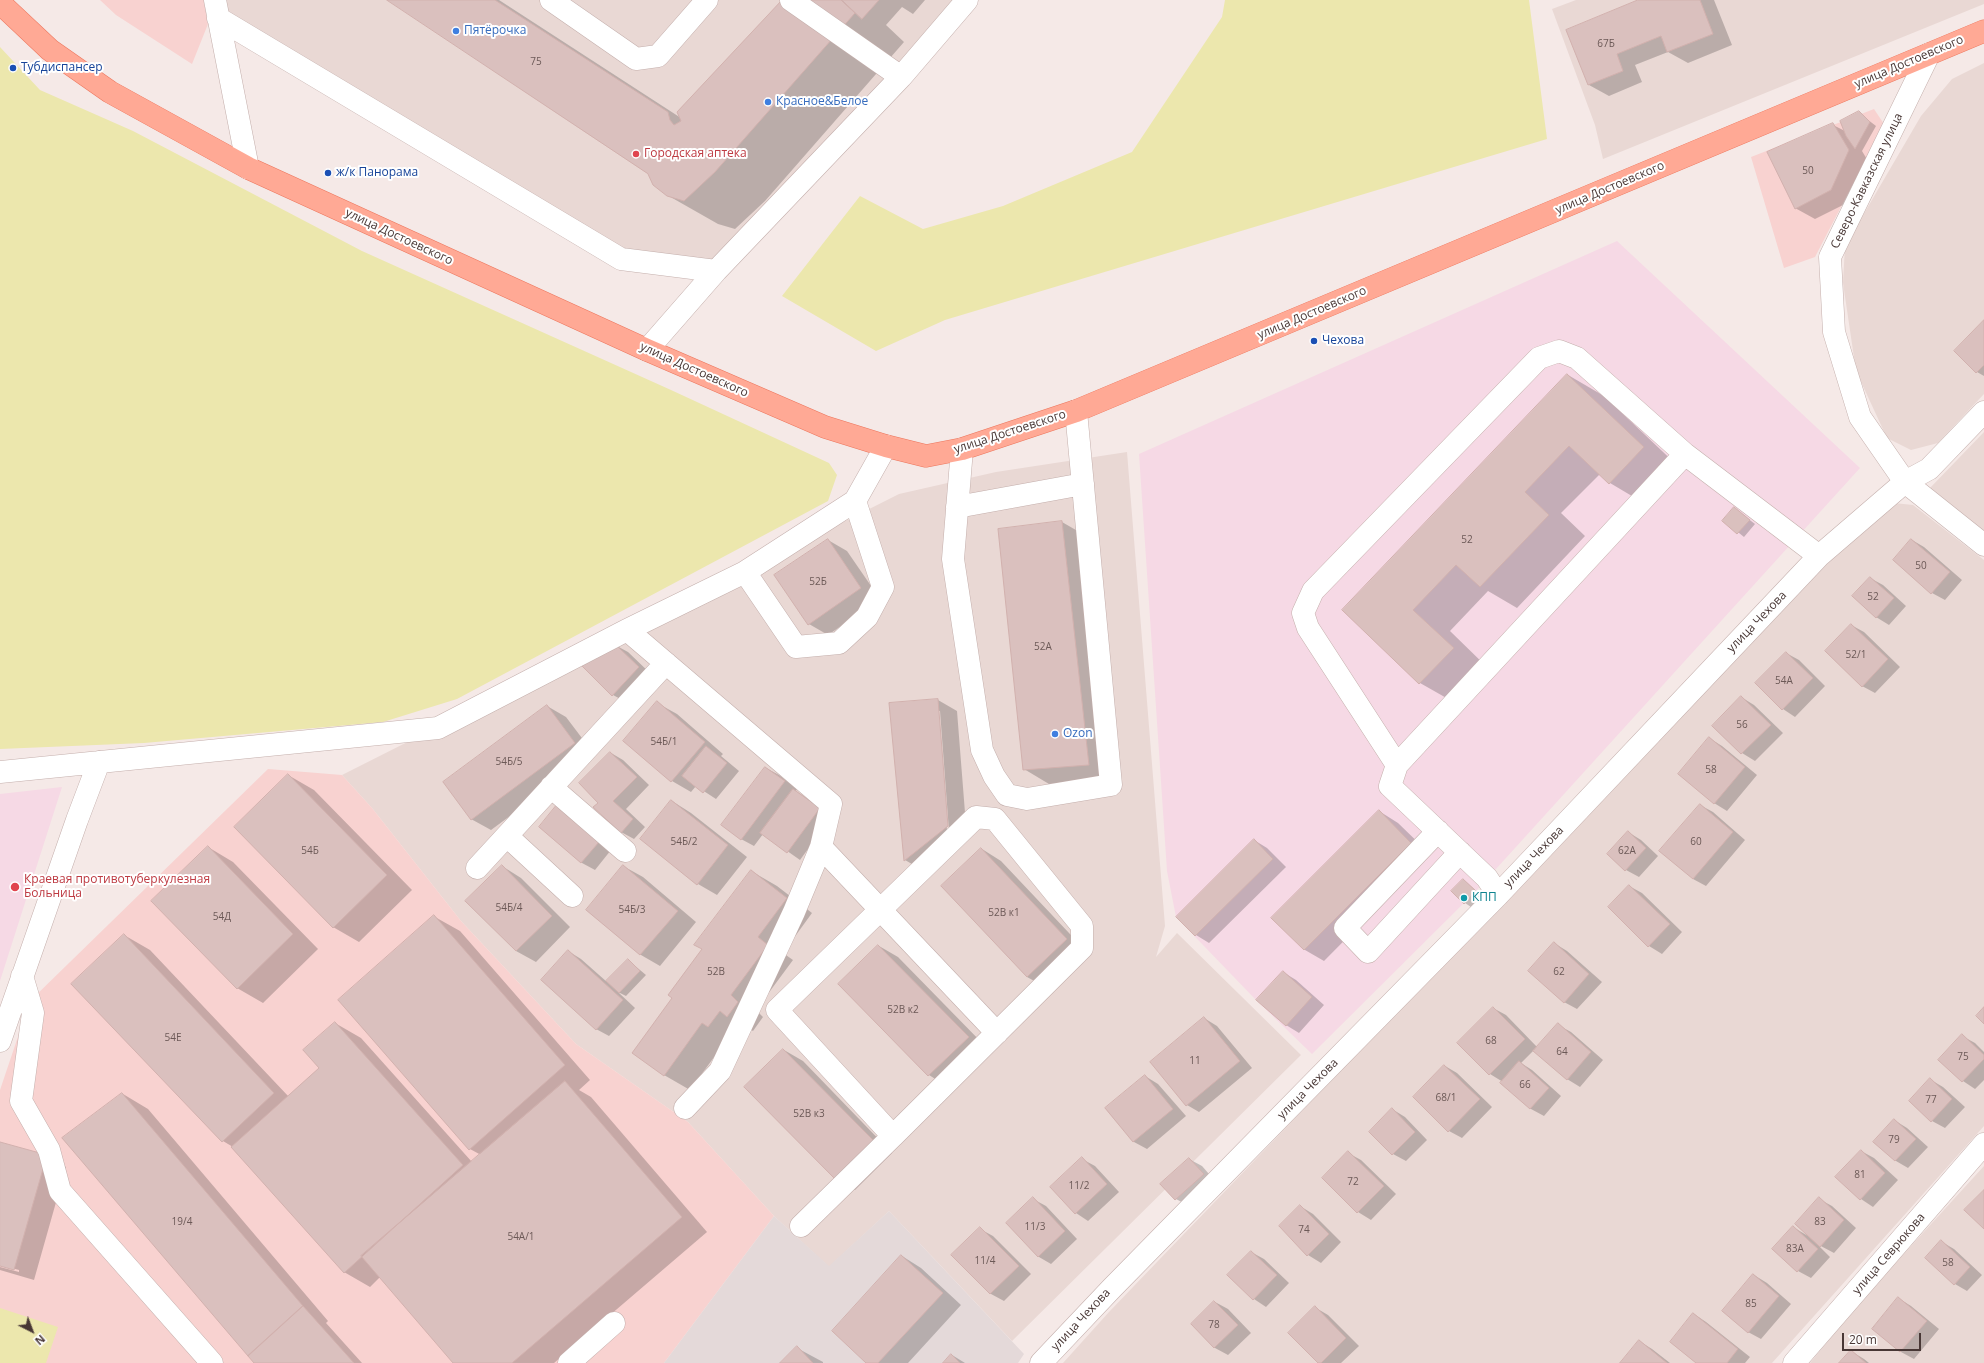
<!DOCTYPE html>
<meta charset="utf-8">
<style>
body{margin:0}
#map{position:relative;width:1984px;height:1363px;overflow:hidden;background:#f5e9e7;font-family:"Open Sans",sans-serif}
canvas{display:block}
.north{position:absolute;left:12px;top:1311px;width:40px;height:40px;-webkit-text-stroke:3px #fff;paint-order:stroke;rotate:138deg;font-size:11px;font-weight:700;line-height:16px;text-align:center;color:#483735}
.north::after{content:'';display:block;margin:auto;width:14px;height:18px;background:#483735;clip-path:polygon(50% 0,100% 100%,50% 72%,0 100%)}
.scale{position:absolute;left:1842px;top:1333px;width:79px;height:18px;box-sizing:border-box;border:2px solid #483735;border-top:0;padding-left:5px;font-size:12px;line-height:14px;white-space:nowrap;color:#483735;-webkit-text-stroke:3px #fff;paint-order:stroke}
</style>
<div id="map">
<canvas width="1984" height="1363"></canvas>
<div class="north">N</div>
<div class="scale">20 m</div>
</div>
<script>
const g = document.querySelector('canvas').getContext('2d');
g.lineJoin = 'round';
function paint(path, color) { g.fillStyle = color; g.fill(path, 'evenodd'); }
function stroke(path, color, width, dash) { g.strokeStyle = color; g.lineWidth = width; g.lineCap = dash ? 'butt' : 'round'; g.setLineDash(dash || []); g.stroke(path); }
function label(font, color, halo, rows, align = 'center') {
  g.font = font + ' "Open Sans",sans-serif'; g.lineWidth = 4; g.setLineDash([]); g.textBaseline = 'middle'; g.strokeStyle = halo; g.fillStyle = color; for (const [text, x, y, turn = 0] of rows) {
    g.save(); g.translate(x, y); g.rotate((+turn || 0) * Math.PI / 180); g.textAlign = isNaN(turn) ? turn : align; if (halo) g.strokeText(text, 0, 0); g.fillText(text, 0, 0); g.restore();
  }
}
paint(new Path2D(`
 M215,0H967L716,271L621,259L218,18Z
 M1576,0H1984V4L1603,159L1595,125L1552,9Z
 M1984,63V394L1938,443L1911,450L1887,438L1856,371L1843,283L1845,246L1921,116L1952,79Z
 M1984,432V533L1930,488Z
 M1127,452L1165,926L1156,957L1177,933L1301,1055L1012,1341L889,1211L829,1267L774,1216L688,1122L576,1044L461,921L372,808L342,775L899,494L996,472Z
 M1894,503L1913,505L1984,560V1126L1772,1363H1063L1109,1312L1858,532Z
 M1984,1166V1363H1810L1859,1303Z`), '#e9d8d4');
paint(new Path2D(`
 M100,0H204L208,24L192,64L116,15Z
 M1874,109L1884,124L1815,257L1784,268L1751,157Z
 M268,769L342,775L372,808L461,921L576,1044L688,1122L774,1216L664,1363H0V1090L30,1001Z`), '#f8d2d0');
paint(new Path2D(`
 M889,1211L1024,1354L1018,1363H664L774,1216L829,1266Z`), '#e4d9d9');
paint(new Path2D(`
 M1617,241L1860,468L1476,891L1312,1054L1256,1000L1176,917L1167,871L1139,454Z
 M62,787L0,981V794Z`), '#f6d9e5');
paint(new Path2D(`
 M1225,0H1529L1547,139L945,320L876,351L782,296L860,196L923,229L1003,206L1132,152L1222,17Z
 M0,47L40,90L133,131L362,251L671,390L829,463L837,475L828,501L457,699L383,722L144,743L0,749Z
 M0,1308L58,1327L46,1363H0Z`), '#ece7ad');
paint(new Path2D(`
 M389,0H499L681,118L784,0H925L913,14L902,7L886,25L904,42L765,201L735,229L718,224L667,195L649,173Z
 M1640,0H1714L1732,45L1688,63L1668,52L1635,65L1642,82L1609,96L1589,85L1567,30Z
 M1859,113L1876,126L1862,151L1868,161L1851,201L1815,219L1795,208L1833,125L1845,131Z
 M1984,322V376L1977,372Z
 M1568,375L1604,396L1681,469L1647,505L1610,483L1600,474L1561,513L1585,536L1517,608L1488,591L1450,631L1490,670L1457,704L1420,683L1343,610Z
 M1734,508L1755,524L1744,537L1723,520Z
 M1062,522L1088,537L1114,779L1049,784L1024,769Z
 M828,540L847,551L880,599L828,635L809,624Z
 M1912,540L1924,547L1962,580L1945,600L1932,593L1894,560Z
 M1870,578L1883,585L1906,606L1889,625L1876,617Z
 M1851,625L1864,632L1900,667L1875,693L1862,686Z
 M615,645L628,652L652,675L626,702L613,695L584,666Z
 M1786,653L1799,660L1825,686L1795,717L1783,709Z
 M1741,697L1754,705L1783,733L1755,761L1742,753L1714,726Z
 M938,700L957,711L967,838L924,871L905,860ZM938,711H940L949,831H947Z
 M657,703L677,714L723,754L721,756L739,771L716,799L696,786L691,792L672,781Z
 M547,706L566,717L594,754L491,830L471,819Z
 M1709,738L1722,746L1757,775L1727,811L1714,803Z
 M611,753L623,760L649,785L626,809L645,827L634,839L621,832L599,803Z
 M766,768L779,775L797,789L796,791L832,816L800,860L763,834L754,846L741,839Z
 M288,775L314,790L412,890L359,942L333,927Z
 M672,801L691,813L747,857L717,895L698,884Z
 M1700,805L1713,812L1745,840L1706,886L1693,879Z
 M557,807L570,815L611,850L595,870L582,863L540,827Z
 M1379,811L1398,823L1430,854L1324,961L1305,950L1273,918Z
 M1628,832L1641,840L1658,856L1639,877L1626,870Z
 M1254,840L1267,848L1286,867L1209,943L1196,935L1177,917Z
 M208,847L233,862L318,949L263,1003L237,988Z
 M982,849L1001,861L1086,951L1047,988L1027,977Z
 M502,866L521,878L570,927L536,962L516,951Z
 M623,866L643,877L696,922L660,966L641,955L587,910Z
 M751,871L777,886L812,913L783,953L793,960L756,1010L763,1017L753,1031L745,1026L728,1038L690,1090L664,1075L703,949Z
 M1463,880L1481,895L1471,907L1465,903Z
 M1629,886L1642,893L1682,932L1662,954L1649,946L1609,907Z
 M435,917L460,931L590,1080L579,1090L591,1097L707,1232L554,1363H454L380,1277L370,1287L344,1272L233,1147L223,1141L124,935L150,950L289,1097L321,1068L335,1023L361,1038L472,1162L481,1155L470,1149Z
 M1554,943L1567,951L1602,982L1577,1009L1564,1002Z
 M879,946L898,957L987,1048L948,1087L929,1075Z
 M568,951L581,959L607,982L628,960L646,975L626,996L618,992L635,1008L609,1036L596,1029Z
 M1283,972L1296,980L1324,1005L1299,1033L1286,1025Z
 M1493,1008L1506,1015L1538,1048L1558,1025L1571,1032L1603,1060L1580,1087L1567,1079L1534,1050L1521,1063L1532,1070L1561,1096L1544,1116L1531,1109L1502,1083L1503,1082L1490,1074L1458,1043Z
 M1204,1018L1217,1026L1252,1068L1199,1112L1187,1105Z
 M1962,1036L1975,1043L1984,1052V1080L1975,1089L1963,1081L1939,1060Z
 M784,1050L803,1061L892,1153L855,1190L835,1178Z
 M1445,1066L1457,1073L1492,1107L1462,1138L1449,1131L1414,1097Z
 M1145,1076L1158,1084L1186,1116L1147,1149L1134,1142L1106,1109Z
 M1931,1080L1943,1087L1965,1107L1945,1128L1932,1121Z
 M123,1094L148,1109L328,1321L326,1323L362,1363H256Z
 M1392,1109L1405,1117L1427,1140L1406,1161L1393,1154Z
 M1894,1120L1907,1128L1928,1147L1908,1168L1896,1161L1875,1141Z
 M0,1143L46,1156L66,1167L34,1280L0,1270V1267L19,1272V1270L0,1265Z
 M1861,1151L1874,1158L1898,1180L1873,1207L1861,1199Z
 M1348,1153L1361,1160L1396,1194L1371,1220L1358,1212Z
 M1082,1159L1095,1166L1119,1192L1088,1221L1076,1213Z
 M1189,1159L1202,1166L1216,1182L1189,1206L1176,1199Z
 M1033,1199L1046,1206L1077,1239L1051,1264L1039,1257L1007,1223Z
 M1819,1199L1832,1206L1856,1228L1834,1253L1817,1244L1830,1257L1811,1278L1798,1271L1793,1227L1808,1236Z
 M1300,1206L1313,1214L1341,1242L1321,1263L1308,1255L1280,1226Z
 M980,1229L993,1236L1031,1274L1004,1301L991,1294L953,1255Z
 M1942,1242L1954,1249L1982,1275L1967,1291L1955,1284Z
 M1251,1252L1264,1259L1289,1283L1266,1307L1254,1299Z
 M902,1256L921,1268L961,1305L908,1363H868Z
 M1754,1275L1767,1283L1791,1304L1761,1339L1748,1332Z
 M1898,1298L1911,1306L1939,1329L1914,1359L1901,1352L1873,1328Z
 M1215,1302L1228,1309L1251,1333L1228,1355L1215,1348L1192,1324Z
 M1316,1308L1328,1315L1359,1346L1341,1363H1320Z
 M1694,1314L1706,1322L1750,1357L1745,1363H1698Z
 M1639,1341L1652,1349L1670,1363H1621Z
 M797,1348L823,1362V1363H782Z
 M1851,1351L1864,1359L1869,1363H1841Z
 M952,1355L965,1363H944Z`), '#0003');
const building = new Path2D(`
 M387,0H495L668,112L670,120L674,125L681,121L677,112L782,0H841L855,13L715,172L684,201L667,196L653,185L648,174Z
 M842,0H879L862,19Z
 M1638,0H1700L1713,34L1667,52L1661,36L1617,54L1623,71L1588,85L1566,30Z
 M1859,111L1870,122L1855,149L1846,136L1840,121Z
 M1833,123L1849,150L1831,190L1795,209L1767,152Z
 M1984,320V365L1976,373L1954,351Z
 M1567,374L1644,447L1609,484L1569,446L1525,492L1549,515L1480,587L1456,565L1413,610L1454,648L1419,684L1342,610Z
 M1734,507L1750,520L1737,534L1722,521Z
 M1062,521L1089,765L1023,770L998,529Z
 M828,539L861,588L808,625L774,575Z
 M1911,539L1950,572L1931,594L1893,560Z
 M1870,577L1894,598L1876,618L1852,596Z
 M1851,624L1888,659L1862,687L1825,651Z
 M615,644L639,667L612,696L582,666Z
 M1786,652L1813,678L1782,710L1755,683Z
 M1741,696L1771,725L1741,754L1712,726Z
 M938,699L948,826L904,861L889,703Z
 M657,701L705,742L671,782L623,741Z
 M547,705L575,743L471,820L443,782Z
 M1709,737L1745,767L1714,804L1678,774Z
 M706,746L727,763L703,793L682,776Z
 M610,752L637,777L613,801L633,819L621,833L593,807L598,803L579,783Z
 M765,767L785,781L741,840L721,825Z
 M288,774L387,875L333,928L234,827Z
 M793,789L820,808L787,853L760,833Z
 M671,800L728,845L697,885L640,839Z
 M1700,804L1733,832L1693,879L1659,851Z
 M556,806L599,842L581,863L539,827Z
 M1379,810L1411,843L1304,950L1271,918Z
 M1628,831L1646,848L1625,871L1607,854Z
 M1254,839L1273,859L1195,936L1176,917Z
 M208,846L293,934L237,989L151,901Z
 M981,848L1067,939L1027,977L941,886Z
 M502,865L552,916L516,951L465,901Z
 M623,865L678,911L640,955L586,910Z
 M751,870L787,898L758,937L768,945L731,995L738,1002L727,1017L720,1011L708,1027L702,1023L664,1076L632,1053L672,998L668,995L702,949L694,945Z
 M1463,879L1476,891L1464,904L1451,891Z
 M1629,885L1670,924L1648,947L1608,907Z
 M434,915L565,1065L469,1150L338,1000Z
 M124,934L274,1093L222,1142L71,984Z
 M1554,942L1589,974L1564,1003L1528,971Z
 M878,945L969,1037L928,1076L838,984Z
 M568,950L623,1000L596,1030L541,980Z
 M628,959L640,971L619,993L606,981Z
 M1283,971L1312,997L1286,1026L1256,1000Z
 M1493,1007L1525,1039L1489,1075L1457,1043Z
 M1984,1007V1024L1976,1016Z
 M1204,1017L1240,1061L1186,1106L1150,1062Z
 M335,1022L463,1165L344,1273L231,1147L319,1068L303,1050Z
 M1558,1023L1591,1052L1567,1080L1533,1051Z
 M1962,1034L1984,1055V1059L1962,1082L1938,1060Z
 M783,1049L874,1141L835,1179L744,1087Z
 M1519,1061L1549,1088L1530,1109L1500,1083Z
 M1444,1065L1480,1099L1448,1132L1413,1097Z
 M1145,1075L1173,1109L1133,1142L1105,1108Z
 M1930,1078L1952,1099L1931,1122L1909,1101Z
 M565,1081L682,1217L512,1363H453L361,1256Z
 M122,1093L303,1306L248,1356L62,1138Z
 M1392,1108L1415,1132L1392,1155L1369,1132Z
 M1894,1119L1916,1139L1895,1161L1873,1142Z
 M0,1142L47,1155L14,1270L0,1266Z
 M1861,1150L1885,1173L1860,1200L1835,1177Z
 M1348,1151L1384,1186L1357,1213L1322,1178Z
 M1082,1157L1107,1184L1075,1214L1050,1187Z
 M1189,1158L1204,1174L1175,1200L1160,1184Z
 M1984,1190V1229L1964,1210Z
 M1033,1197L1065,1231L1038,1257L1006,1223Z
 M1819,1197L1844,1220L1820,1247L1795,1224Z
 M1300,1205L1329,1234L1307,1256L1279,1226Z
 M1793,1226L1818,1249L1797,1272L1772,1249Z
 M980,1227L1019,1266L990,1294L951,1255Z
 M1941,1240L1970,1267L1954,1285L1925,1258Z
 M1251,1251L1277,1275L1253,1300L1227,1275Z
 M901,1255L943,1293L878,1363H866L832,1331Z
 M1753,1274L1779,1296L1748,1333L1722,1311Z
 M1898,1297L1927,1321L1900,1352L1872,1329Z
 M1214,1301L1238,1325L1214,1348L1191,1324Z
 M303,1306L354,1363H254L248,1356Z
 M1315,1306L1346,1338L1321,1363H1318L1288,1333Z
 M1693,1313L1738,1349L1727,1363H1696L1670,1342Z
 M1639,1340L1667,1363H1620Z
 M797,1346L813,1363H780Z
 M1851,1350L1866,1363H1839Z
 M951,1354L960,1363H943Z`);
paint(building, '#dac0be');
stroke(building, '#d2b1ae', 1);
const minor = new Path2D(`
 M215,0L248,168
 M551,0L636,59L658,56L707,0
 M791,0L901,77
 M218,18L621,259L716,271
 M1929,54L1830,257L1834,332L1860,417L1905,482L1984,545
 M647,350L716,271L901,77L967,0
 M962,449L953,559L982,750L994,776L1007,795L1027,799L1111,785L1076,411
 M957,507L1083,484
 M745,572L796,647L839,643L867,617L883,587L855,501
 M627,630L831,804L821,847L997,1033
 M1397,765L1308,628L1303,613L1313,591L1539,358L1559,351L1577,358L1685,454L1819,556
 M0,772L438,728L627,630L745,572L855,501L886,446
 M551,787L625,851
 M976,817L995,819L1082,926V948L893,1136L777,1010Z
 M1438,831L1345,928L1368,952L1460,852
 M507,836L572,896
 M477,868L666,663
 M1498,895L1487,878L1390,786L1397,765L1685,454
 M22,976L33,1013L21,1101L49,1150L60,1191L212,1363
 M0,1041L77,820L99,762
 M685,1108L720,1071L794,912L821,847
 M801,1226L893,1136
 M569,1363L614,1323
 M1041,1363L1112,1288L1498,895L1819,556L1905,482L1929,469L1984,412
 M1794,1363L1984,1144`);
const major = new Path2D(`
 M0,3L50,50L110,92L248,168L647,350L825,427L886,446L926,456L962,449L1076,411L1984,31`);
stroke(minor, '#c4afac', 23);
stroke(major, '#ec765d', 23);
stroke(minor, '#fff', 22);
stroke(major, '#ffa995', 22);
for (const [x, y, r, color] of [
 [456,31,4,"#3f7fe0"],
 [13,68,4,"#1a4fb4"],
 [768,102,4,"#3f7fe0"],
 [636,154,4,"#e0444e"],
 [328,173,4,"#1a4fb4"],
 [1314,341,4,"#1a4fb4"],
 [1055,734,4,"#3f7fe0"],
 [15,887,5,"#e0444e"],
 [1464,898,4,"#0f9aa8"]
]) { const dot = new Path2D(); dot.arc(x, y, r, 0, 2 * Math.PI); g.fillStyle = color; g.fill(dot); stroke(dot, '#fff', 1.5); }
label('10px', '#6c5957', null, [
 ["67Б",1606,44],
 ["75",536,62],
 ["50",1808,171],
 ["52",1467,540],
 ["50",1921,566],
 ["52Б",818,582],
 ["52",1873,597],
 ["52А",1043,647],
 ["52/1",1856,655],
 ["54А",1784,681],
 ["56",1742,725],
 ["54Б/1",664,742],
 ["54Б/5",509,762],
 ["58",1711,770],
 ["54Б/2",684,842],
 ["60",1696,842],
 ["54Б",310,851],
 ["62А",1627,851],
 ["54Б/4",509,908],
 ["54Б/3",632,910],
 ["52В к1",1004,913],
 ["54Д",222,917],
 ["52В",716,972],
 ["62",1559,972],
 ["52В к2",903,1010],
 ["54Е",173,1038],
 ["68",1491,1041],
 ["64",1562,1052],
 ["75",1963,1057],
 ["11",1195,1061],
 ["66",1525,1085],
 ["68/1",1446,1098],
 ["77",1931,1100],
 ["52В к3",809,1114],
 ["79",1894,1140],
 ["81",1860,1175],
 ["72",1353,1182],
 ["11/2",1079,1186],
 ["19/4",182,1222],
 ["83",1820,1222],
 ["11/3",1035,1227],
 ["74",1304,1230],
 ["54А/1",521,1237],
 ["83А",1795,1249],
 ["11/4",985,1261],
 ["58",1948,1263],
 ["85",1751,1304],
 ["78",1214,1325]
]);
label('12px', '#366cbe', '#fff', [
 ["Пятёрочка",464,31],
 ["Красное&Белое",776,102],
 ["Ozon",1063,734]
], 'left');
label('12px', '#483735', '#fff', [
 ["улица Достоевского",1909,62,-23],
 ["Северо-Кавказская улица",1867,181,-64],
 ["улица Достоевского",1610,188,-23],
 ["улица Достоевского",399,237,25],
 ["улица Достоевского",1312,313,-23],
 ["улица Достоевского",694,370,24],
 ["улица Достоевского",1010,432,-18],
 ["улица Чехова",1757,622,-46],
 ["улица Чехова",1534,857,-46],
 ["улица Чехова",1308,1089,-45],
 ["улица Севрюкова",1889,1254,-49],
 ["улица Чехова",1081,1320,-47]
]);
label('12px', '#164399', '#fff', [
 ["Тубдиспансер",21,68],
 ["ж/к Панорама",336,173],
 ["Чехова",1322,341]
], 'left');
label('12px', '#be3a42', '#fff', [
 ["Городская аптека",644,154],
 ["Краевая противотуберкулезная",24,880],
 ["Больница",24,894]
], 'left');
label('12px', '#0d838f', '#fff', [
 ["КПП",1472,898]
], 'left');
</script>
